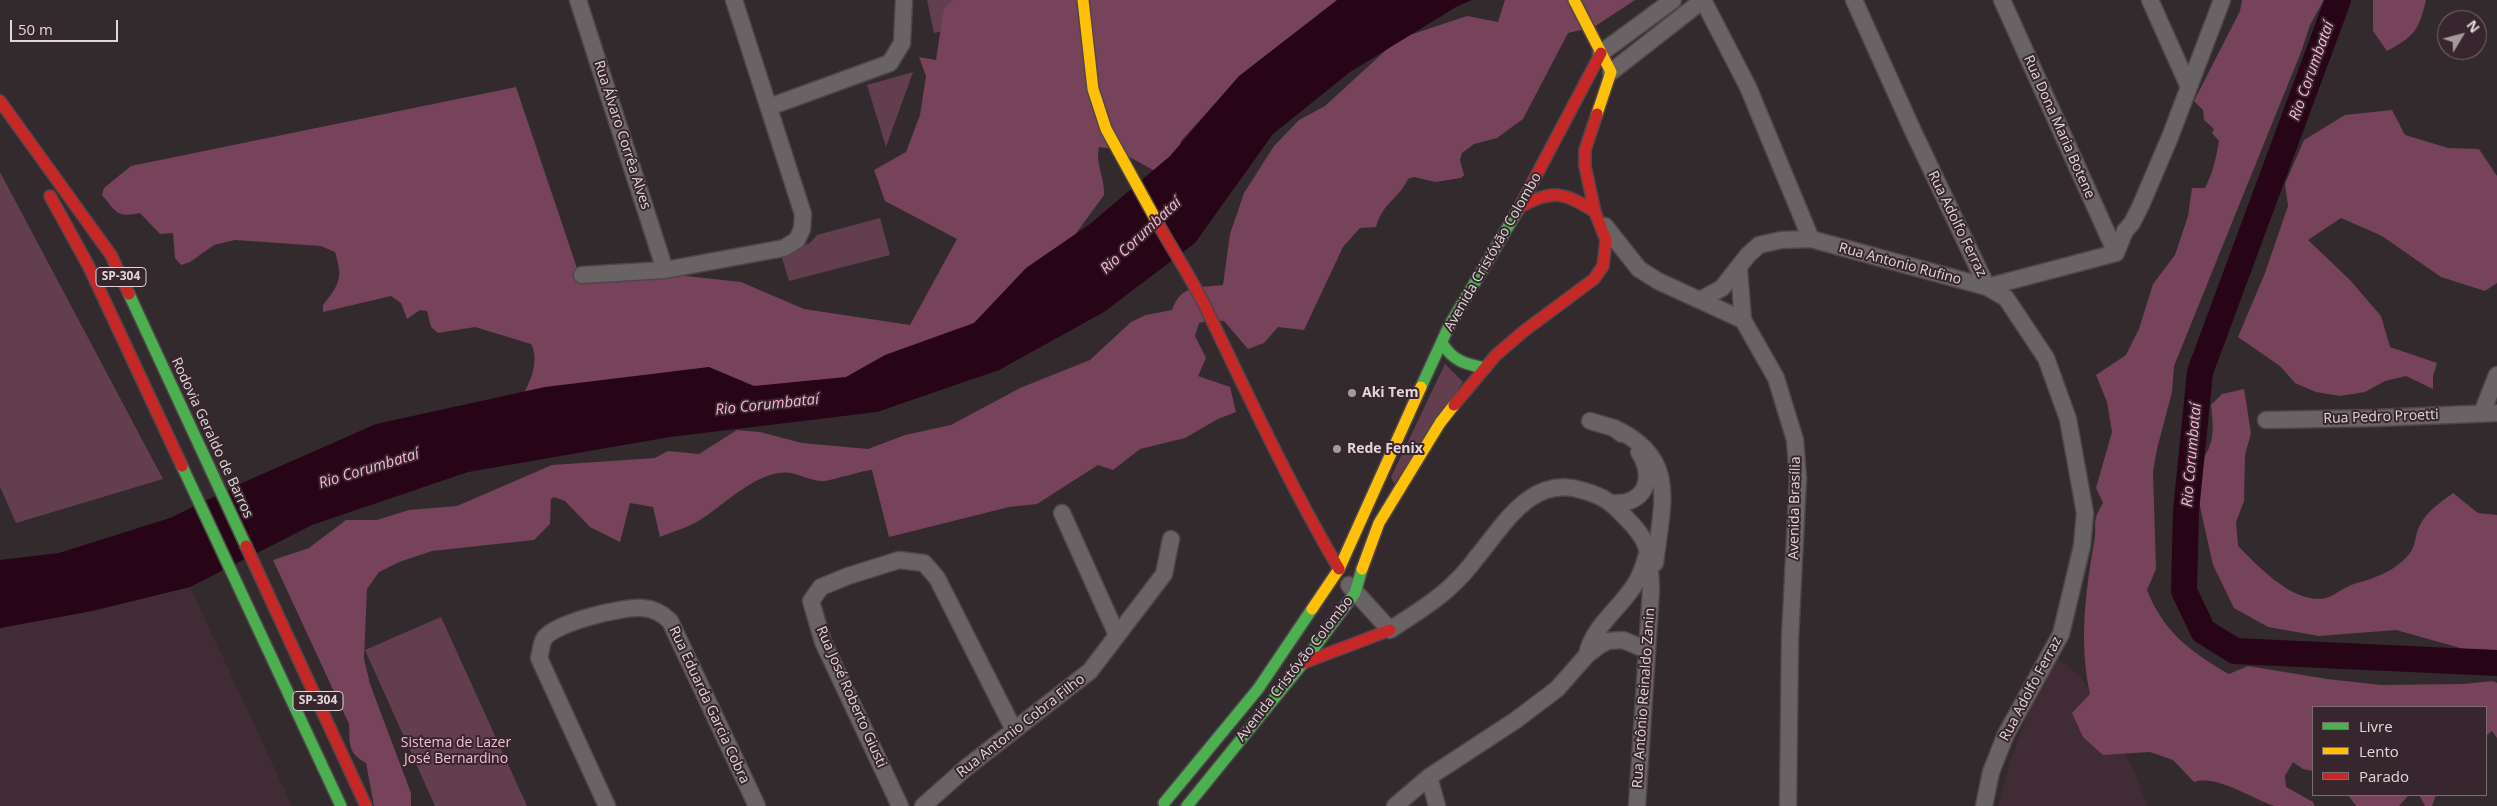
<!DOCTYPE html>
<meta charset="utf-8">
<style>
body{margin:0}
#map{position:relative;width:2497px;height:806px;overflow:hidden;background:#332a2e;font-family:"Open Sans",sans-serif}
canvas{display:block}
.legend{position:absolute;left:2312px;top:706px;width:175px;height:90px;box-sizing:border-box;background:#37262d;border:1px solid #7b6c72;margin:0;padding:6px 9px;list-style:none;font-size:15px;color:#e1d6da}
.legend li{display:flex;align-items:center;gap:10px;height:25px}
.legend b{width:25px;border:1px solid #7b6c72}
.north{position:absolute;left:2437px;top:10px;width:50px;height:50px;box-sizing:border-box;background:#37262d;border:1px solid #7b6c72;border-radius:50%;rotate:53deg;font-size:14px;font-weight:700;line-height:20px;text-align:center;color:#e1d6da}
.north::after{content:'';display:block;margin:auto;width:18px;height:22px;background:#a49a9e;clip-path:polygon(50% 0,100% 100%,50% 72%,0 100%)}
.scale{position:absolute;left:10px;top:20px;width:108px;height:22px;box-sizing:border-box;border:2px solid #e1d6da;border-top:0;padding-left:6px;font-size:15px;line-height:18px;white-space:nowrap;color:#e1d6da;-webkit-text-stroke:4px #37262d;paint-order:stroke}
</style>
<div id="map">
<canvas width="2497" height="806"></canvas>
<ul class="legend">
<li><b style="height:6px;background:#4caf50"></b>Livre</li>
<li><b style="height:6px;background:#ffc107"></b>Lento</li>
<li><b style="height:6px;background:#c62828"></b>Parado</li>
</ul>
<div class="north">N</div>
<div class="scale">50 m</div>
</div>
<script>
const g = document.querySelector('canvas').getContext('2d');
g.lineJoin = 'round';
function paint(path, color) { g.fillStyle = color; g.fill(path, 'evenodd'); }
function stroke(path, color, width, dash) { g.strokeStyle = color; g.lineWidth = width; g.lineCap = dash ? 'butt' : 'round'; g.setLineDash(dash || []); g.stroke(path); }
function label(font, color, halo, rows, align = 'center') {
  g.font = font + ' "Open Sans",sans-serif'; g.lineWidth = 4; g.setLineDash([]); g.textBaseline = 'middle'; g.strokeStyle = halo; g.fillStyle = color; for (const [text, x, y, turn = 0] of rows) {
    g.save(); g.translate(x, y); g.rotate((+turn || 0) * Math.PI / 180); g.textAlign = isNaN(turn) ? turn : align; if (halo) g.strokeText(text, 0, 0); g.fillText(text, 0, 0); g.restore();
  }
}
paint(new Path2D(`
 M190,587L292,806H0V628L92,611Z
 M2057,658L2081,677L2134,770L2147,806H1998L2011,759L2033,700Z`), '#412c35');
paint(new Path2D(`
 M927,0H1064L1065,6L934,33Z
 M913,72L886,147L867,85Z
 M0,172L163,479L16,523L0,487Z
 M880,218L890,255L789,281L781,255L810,243L817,235Z
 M1445,364L1463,382L1394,484L1391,477Z
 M441,617L527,806H435L365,650Z`), '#633e4e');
paint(new Path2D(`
 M953,0H1348L1237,79L1181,141L1173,181L1115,149L1099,147C1095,164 1105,178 1104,195L1055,262L974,323L890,378L514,410C525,393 542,364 531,344L475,327L438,333L431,327L427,311L420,310L407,319L401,303L391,296L323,312V305C340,284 343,278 335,252L321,246L235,240L214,245L190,262L181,265L175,258L173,233L160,234L140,213C117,218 116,212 102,195L104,188L131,166L516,87L581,280L677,275L741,282L804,309L910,325L957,239L885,201L874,170L906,152L920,115L926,76L919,57L936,60L944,8Z
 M1505,0H1635L1594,27L1568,33L1523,119L1497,138L1474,144L1462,153L1460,160L1464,175L1461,178L1435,182L1414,177L1408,179C1398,200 1383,202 1376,227L1360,228L1343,247L1304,330L1278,327L1264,343L1248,349L1224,321L1212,320L1199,323L1195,336L1206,358L1198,376L1230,387L1236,412L1218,419L1185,438L1140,449L1113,470L1098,465L1037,504L1009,507L889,537L872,470C858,471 830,482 820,481C805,479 793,470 778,473C749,479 727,502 703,518C690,527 674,531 660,537L653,507L630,503L620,542L590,527L565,501L554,497L551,499L550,524L534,540L432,551L399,562L379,572L367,589L364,659L370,684L411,793V806H374L366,763C347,753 350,743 349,724L273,560L309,548L346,520H377L409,510L457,506L552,465L655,458L668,451L699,454L737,430L760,432L802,443L868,449L905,435L951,425L1020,388L1090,360L1131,322L1146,315L1172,310C1181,284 1199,288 1223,285L1230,234L1244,193L1274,146L1299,120L1325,106L1398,39L1467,16L1498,22Z
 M2242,0H2324L2310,25L2301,52L2174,366L2172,392L2157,449L2153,472L2156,569L2147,590C2163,631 2190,652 2229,674L2248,666L2327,679L2381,685L2463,684L2493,681L2497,683V738L2492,731L2486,736V707H2313V771L2303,769L2293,762L2285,776L2286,787L2313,802L2315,806C2303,806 2287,806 2275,806C2252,799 2217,774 2194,782L2173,760L2150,752L2103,755L2083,737L2072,713L2090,694C2079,643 2085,594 2094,543C2098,523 2090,524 2103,503L2096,488L2112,432L2107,402L2096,375L2126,355L2139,329L2153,284L2175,255L2188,216L2192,188H2205C2213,173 2216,158 2219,141L2212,133L2214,129L2204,120L2203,110L2194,101L2240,11Z
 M2373,0H2426C2419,30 2415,36 2387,51L2373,31Z
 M2392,110L2405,135L2448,148L2479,149L2497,176V283L2485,291L2441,277L2382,236L2341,218L2308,240L2350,280L2381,316L2390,347L2437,363L2433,376V389L2406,376L2385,381L2365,392L2340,396L2316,392L2295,383L2280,366L2238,337L2265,273L2288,206L2285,184L2304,140L2345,115Z
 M2244,389L2251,433L2245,455L2244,501L2236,522L2238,546C2259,567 2294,605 2326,598C2336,595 2344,587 2354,584C2375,578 2396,571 2410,553C2416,546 2415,533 2420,525C2427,511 2441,502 2453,493L2478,513L2497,515V650L2464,649L2396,630L2319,636L2268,627L2234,608L2213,565L2193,475C2213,445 2215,440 2211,405L2222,394Z
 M2348,795H2436L2432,806H2425L2419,795L2408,796L2399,806H2356Z`), '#76435a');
paint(new Path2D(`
 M1337,0H1472L1456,7L1350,72L1273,134L1195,243L1104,312L999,370L877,412L670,437L468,472L312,525L190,587L92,611L0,628V560L59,553L170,518L251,479L376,424L545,387L709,367L754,386L846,377L885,355L974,323L1026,268L1090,224L1170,156L1239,76Z`), '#270516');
stroke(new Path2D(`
 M2338,0L2200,372L2186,511L2184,591L2203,631L2235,651L2497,663`), '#270516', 26);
const street = new Path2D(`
 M578,0L665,270
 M1703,0L1748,87L1811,239
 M1854,0L1913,131L1987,287L2006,298L2046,358L2068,419L2085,513L2082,546L2061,634L2006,734L1991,772L1984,806
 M2002,0L2116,253
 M2150,0L2188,85
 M1601,53L1673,0
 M1611,72L1703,0
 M769,107L890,63L902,43L904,0
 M1605,226L1639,269L1658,281L1743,320L1776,378L1795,440L1798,478L1790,638L1788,806
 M1739,270L1743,320
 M582,275L665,270L784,248L797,240L802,229L803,214L734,0
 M1700,300L1722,288L1748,255L1759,245L1781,240L1811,239L1987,287L2116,253L2125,231L2132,223L2141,205L2170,137L2222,0
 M2482,413L2497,375
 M2266,420L2375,418L2497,413
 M1590,421L1614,428L1622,434
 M1614,428C1679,458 1662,503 1655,563
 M1611,503C1645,506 1656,478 1639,452
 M1062,513L1117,635
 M1349,585L1390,630C1409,617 1432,604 1449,588C1459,579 1469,568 1477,557C1504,525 1531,475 1581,490C1593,493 1606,498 1615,507C1649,540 1649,543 1651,590L1637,806
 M1587,654C1596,616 1637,601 1646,557
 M1429,777L1437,806
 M607,806L539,658C541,652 541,644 544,639C553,623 624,606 643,608C654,609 662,613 670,621L757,806
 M900,806L823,642L811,601L821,587L848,576L899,560L924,563L937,578L1014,730
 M923,806L967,767L1090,671L1164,574L1171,539
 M1395,806L1429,777L1516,720L1557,689L1587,655L1600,645L1608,641L1623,640L1647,650`);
const fast = new Path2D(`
 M129,294L246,546
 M1442,343C1453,361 1465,364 1485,368
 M1421,387L1449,326L1518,210
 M182,466L341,806
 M1164,803L1258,689L1312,609
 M1187,806L1303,663L1355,593L1362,569`);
const slow = new Path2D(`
 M1083,0L1093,89L1106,129L1156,220
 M1574,0L1611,72L1597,114
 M1362,569L1379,523L1440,423L1454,405
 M1312,609L1339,569L1421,387`);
const jam = new Path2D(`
 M0,101L111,255L129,294
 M50,196L88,265L182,466
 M1520,207C1552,189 1565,192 1595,212
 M1518,210L1601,53
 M1156,220C1172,249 1190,276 1205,306C1248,395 1289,484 1339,569
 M1454,405L1496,355L1524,331L1594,279L1603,266L1606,240L1595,212L1585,166V150L1597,114
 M246,546L366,806
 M1303,663L1390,630`);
stroke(street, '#4e464a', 19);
stroke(fast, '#4e464a', 14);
stroke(slow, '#4e464a', 14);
stroke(jam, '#4e464a', 14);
stroke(street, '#6a6366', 16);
stroke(fast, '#4caf50', 11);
stroke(slow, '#ffc107', 11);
stroke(jam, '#c62828', 11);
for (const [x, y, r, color] of [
 [1352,393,5,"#a49a9e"],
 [1337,449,5,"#a49a9e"]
]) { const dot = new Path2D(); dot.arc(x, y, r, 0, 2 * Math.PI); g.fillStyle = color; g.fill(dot); stroke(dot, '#37262d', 2); }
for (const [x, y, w] of [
 [121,277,50],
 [318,701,50]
]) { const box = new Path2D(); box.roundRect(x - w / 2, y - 9.5, w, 19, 4); g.fillStyle = '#37262d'; g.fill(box); stroke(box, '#e1d6da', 1); }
label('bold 12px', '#e1d6da', null, [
 ["SP-304",121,277],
 ["SP-304",318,701]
]);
label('14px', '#e1d6da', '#37262d', [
 ["Rua Dona Maria Botene",2059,127,66],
 ["Rua Álvaro Corrêa Alves",622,135,72],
 ["Rua Adolfo Ferraz",1957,224,64],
 ["Avenida Cristóvão Colombo",1493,252,-60],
 ["Rua Antonio Rufino",1900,264,15],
 ["Rua Pedro Proetti",2381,417,-2],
 ["Rodovia Geraldo de Barros",212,438,65],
 ["Avenida Brasília",1795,508,-89],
 ["Avenida Cristóvão Colombo",1295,669,-52],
 ["Rua Adolfo Ferraz",2031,689,-62],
 ["Rua José Roberto Giusti",851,697,66],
 ["Rua Antônio Reinaldo Zanin",1644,698,-86],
 ["Rua Eduarda Garcia Cobra",709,705,65],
 ["Rua Antonio Cobra Filho",1021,726,-38]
]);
label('bold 14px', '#e1d6da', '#37262d', [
 ["Aki Tem",1362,393],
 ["Rede Fenix",1347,449]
], 'left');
label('14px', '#f7bfd5', '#37262d', [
 ["Sistema de Lazer",456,743],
 ["José Bernardino",456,759]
]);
label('italic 15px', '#ffb5d3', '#37262d', [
 ["Rio Corumbataí",2312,71,-70],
 ["Rio Corumbataí",1141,236,-43],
 ["Rio Corumbataí",767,405,-6],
 ["Rio Corumbataí",2192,455,-85],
 ["Rio Corumbataí",369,469,-17]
]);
</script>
